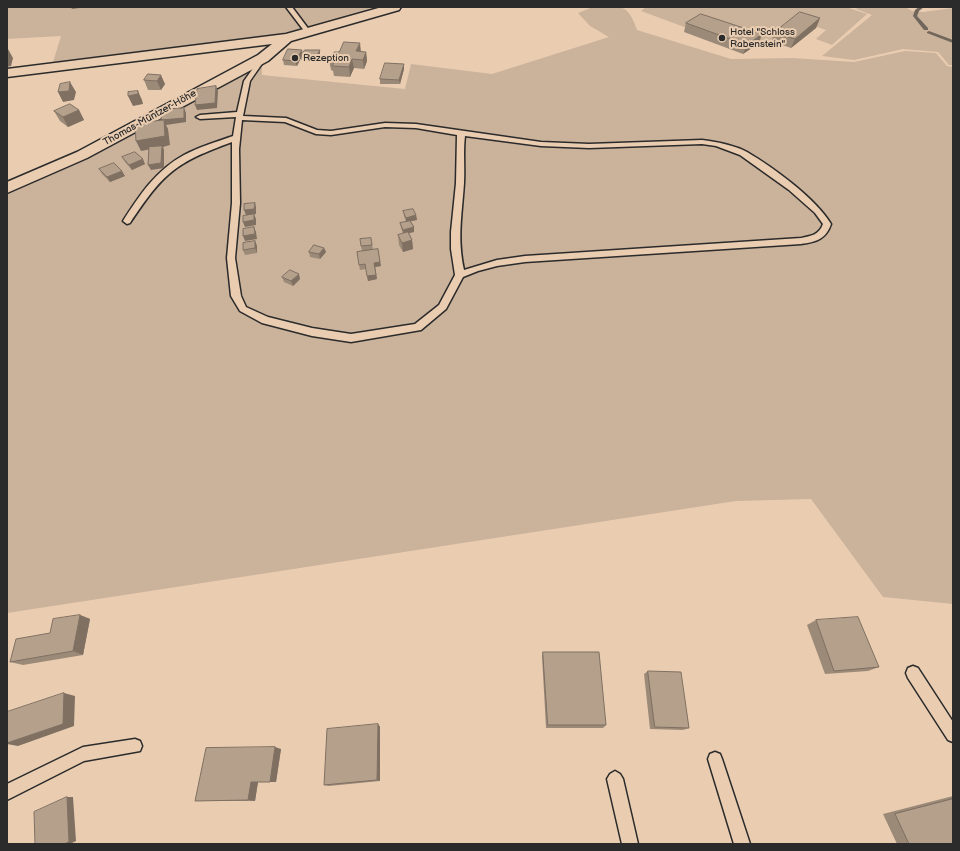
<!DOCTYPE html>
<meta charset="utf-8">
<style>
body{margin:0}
#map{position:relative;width:960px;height:851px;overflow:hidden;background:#eacdb1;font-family:"Balsamiq Sans",sans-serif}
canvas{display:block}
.frame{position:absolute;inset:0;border:8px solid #2b2b2b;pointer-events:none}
</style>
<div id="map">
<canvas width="960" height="851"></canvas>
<div class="frame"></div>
</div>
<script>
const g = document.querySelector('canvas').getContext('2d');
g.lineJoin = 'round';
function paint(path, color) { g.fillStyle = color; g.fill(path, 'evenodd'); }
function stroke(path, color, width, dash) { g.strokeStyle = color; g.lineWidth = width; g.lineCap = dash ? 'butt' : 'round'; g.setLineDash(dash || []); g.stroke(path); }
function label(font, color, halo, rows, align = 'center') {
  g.font = font + ' "Balsamiq Sans",sans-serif'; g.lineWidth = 4; g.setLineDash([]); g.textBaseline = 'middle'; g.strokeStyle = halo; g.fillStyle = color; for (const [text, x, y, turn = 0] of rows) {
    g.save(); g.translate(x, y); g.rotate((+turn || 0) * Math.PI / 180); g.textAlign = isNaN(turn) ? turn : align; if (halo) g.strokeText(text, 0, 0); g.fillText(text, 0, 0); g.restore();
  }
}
paint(new Path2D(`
 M7,7H375L281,34L53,62L61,36L7,39Z
 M593,7C620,7 627,1 637,30L731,59L792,58L854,62L905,51L936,53L947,66L953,67V604L883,597L811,499L736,501L7,613V192L51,174L148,126L216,84L262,60V75L405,89L411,64L492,74L609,37L590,26L578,13Z
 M646,7H846L867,14L832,45L816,39L826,30L797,20L766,43L699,20L687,28L641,11Z
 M859,7H905L912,11L923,12L953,8V65H949L938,52L903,49L854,60L822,56L872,15L856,9Z`), '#cbb29b');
paint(new Path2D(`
 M919,7H924L919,11L917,16L928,28V30H924L913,16L915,10Z
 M929,31L953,40V43L927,33V32Z`), '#71665c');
const service = new Path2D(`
 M286,7H292L310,31L309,32H305Z
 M263,56L266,58L250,81L243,116L286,118L317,130L331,131L385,123L416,124L541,142L589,144L702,140C717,142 734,145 747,152C774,168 815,198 831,224C826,239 816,242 801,244L525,262L497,266L478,271L463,277L446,309L421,330L351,342L312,336L262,323L240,311L231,296L227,258L232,203V142C175,163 164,172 130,223L127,224L123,221C139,196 156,170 184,155C199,147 216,142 233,136L236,117L200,119L196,117L200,115L237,112L244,81L261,57ZM242,120L285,122L316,134L331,135L385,127L416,128L457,135L456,183L451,232V249L455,275L439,305L415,324L351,334L312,328L268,317L246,307L241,296L235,258L240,203L239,149ZM465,136L541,146L589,148L702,144L716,146L740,155L789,190L815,213L823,224C819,235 811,236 801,238L525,256L497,260L464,270C457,237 462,215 464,183C465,167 463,151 465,136Z
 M913,666L918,668L953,722V742L948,740L908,678L906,673L908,668Z
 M135,739L140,741L142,746L140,751L84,761L7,800V784L83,747Z
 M715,752L720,754L722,759L750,844H734L708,759L710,754Z
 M615,771L620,774L623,779L638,844H622L607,779L610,774Z`);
const minor = new Path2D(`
 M382,7H401L399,10L291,41L268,61L87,158L7,193V182L77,152L258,55L272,44L7,77V69L286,34Z`);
stroke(service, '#2b2b2b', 3);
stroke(minor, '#2b2b2b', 3);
paint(service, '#eacdb1');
paint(minor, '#eacdb1');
paint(new Path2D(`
 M820,18L816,28L791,48L771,41L775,32Z
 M686,23L759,43L743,54L684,32Z
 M320,50V55L317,62L302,61L301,58L297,66L284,65L283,60L303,53Z
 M339,52H366L367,61L364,69L354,68L350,77L334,76L333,71L331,70L329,61Z
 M404,64V69L400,84H380V79Z
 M148,74L165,84L161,90H148L144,80Z
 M79,110L84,120L68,127L60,121L54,111Z
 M122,157L145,164L132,170L125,162Z
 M99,169L125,176L110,182L102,174Z
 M403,211L416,215L417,220L411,221L414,227V232L409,233L412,240L413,249L403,252L399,245L398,235L403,234L401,228L400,223L406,222L404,216Z
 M255,241L257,246V253L245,255L243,250Z
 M372,243L373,250L378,249L381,266L375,267L377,279L368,281L366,269L360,270L359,265L362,251L361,246Z
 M324,248L326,252L320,259L310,257L309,252Z
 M282,277L300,279L293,286L284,282Z
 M80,615L90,619L83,655L23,665L10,662Z
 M816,620L879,667L868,671L825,674L807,625Z
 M543,652L606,725L603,728H546L542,656Z
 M648,671L689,728L683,730L650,729L644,674Z
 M378,724L380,727V781L329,786L324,785Z
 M281,749L276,782H258L255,801H195Z
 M953,796V844H897L883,814Z`), '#9c8a78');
paint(new Path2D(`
 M71,7H87L72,9Z
 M820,18L816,28L791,48L795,39Z
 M762,34L759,43L743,54L747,45Z
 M360,43L361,52L356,51Z
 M8,49L13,58L11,66L7,67V51Z
 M302,50L303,55L301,56V58L297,66L295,61Z
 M320,50V55L317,62L316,57Z
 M366,52L367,61L364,69L363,60Z
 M352,59L354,68L350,77L349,67Z
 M404,64V69L400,84L399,80Z
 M161,75L165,84L161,90L157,81Z
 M70,82L76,92L74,100L63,102L58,92Z
 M216,86L218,91L217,108L197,110L195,105Z
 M138,91L142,100L143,104L133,106L128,96Z
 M184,108L186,113V122L166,125L168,129L170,145L163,147L164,150V168L151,170L148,165L162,147L141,151L136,141L161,120Z
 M79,110L84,120L68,127L63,117Z
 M143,159L145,164L132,170L129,165Z
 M122,171L125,176L110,182L107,177Z
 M255,203L256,207V214H254L256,219V225L245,227L243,222L246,215L244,210Z
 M416,215L417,220L406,222V218Z
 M254,227L256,232L257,239L245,241L243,236Z
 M414,227V232L404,234L403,230Z
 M412,240L413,249L403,252L402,243Z
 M255,241L257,246V253L255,248Z
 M324,248L326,252L320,259L319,254Z
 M380,262L381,266L375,267L377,279L368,281L367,276L374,263Z
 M299,274L300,279L293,286L291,281Z
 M80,615L90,619L83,655L73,651Z
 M64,693L75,696L74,726L18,746L7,744V743Z
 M378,724L380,727V781L377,780Z
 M275,747L281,749L276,782H270Z
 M251,782H258L255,801L248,800Z
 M67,797H73L76,841L70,844H64Z`), '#7f7062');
const building = new Path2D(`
 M800,12L820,18L795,39L775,32Z
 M701,14L762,34L747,45L686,23Z
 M344,42L360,43L356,51L366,52L363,60L352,59L349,67L332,66L335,61H329L334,52H339Z
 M288,49L302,50L295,61L283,60Z
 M305,50H320L316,57L301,56Z
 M385,63L404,64L399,80L380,79Z
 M148,74L161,75L157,81L144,80Z
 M70,82L69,91L58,92L60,84Z
 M216,86L215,103L195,105L197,89Z
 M138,91V94L128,96V92Z
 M70,104L79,110L63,117L54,111Z
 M184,108V118L161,120L162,110Z
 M164,120L165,136L136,141L135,124Z
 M162,146L161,163L148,165L149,147Z
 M135,152L143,159L129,165L122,157Z
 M114,163L122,171L107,177L99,169Z
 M255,203L254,209L244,210V204Z
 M413,209L416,215L406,218L403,211Z
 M254,214V220L243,222V216Z
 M410,221L414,227L403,230L400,223Z
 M254,227L255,234L243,236V229Z
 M408,232L412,240L402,243L398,235Z
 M371,238L372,245L361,246L360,239Z
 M255,241V248L243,250V243Z
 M314,245L324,248L319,254L309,252Z
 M378,249L380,262L374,263L376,275L367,276L365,264L359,265L357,252Z
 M290,270L299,274L291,281L282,277Z
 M80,615L73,651L10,662L16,639L50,633L53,619Z
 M858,617L879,667L834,671L816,620Z
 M543,652H599L606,725H548Z
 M648,671L681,672L689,728L655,727Z
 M64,693L63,724L7,743V712Z
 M378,724L377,780L324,785L327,729Z
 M275,747L270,782H251L248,800L195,801L206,748Z
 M67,797L69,842L64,844H35L34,812Z
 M953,799V844H909L895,814Z`);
paint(building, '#b5a08c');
stroke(building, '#7f7062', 1);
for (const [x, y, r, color] of [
 [722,38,4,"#2b2b2b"],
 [295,58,4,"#2b2b2b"]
]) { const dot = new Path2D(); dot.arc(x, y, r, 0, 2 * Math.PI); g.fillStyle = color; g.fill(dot); stroke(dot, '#eacdb1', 1.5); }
label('10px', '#2b2b2b', '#eacdb1', [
 ["Hotel \"Schloss",730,32],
 ["Rabenstein\"",730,44],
 ["Rezeption",303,58]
], 'left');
label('10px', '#2b2b2b', '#eacdb1', [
 ["Thomas-Müntzer-Höhe",150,118,-29]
]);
</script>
